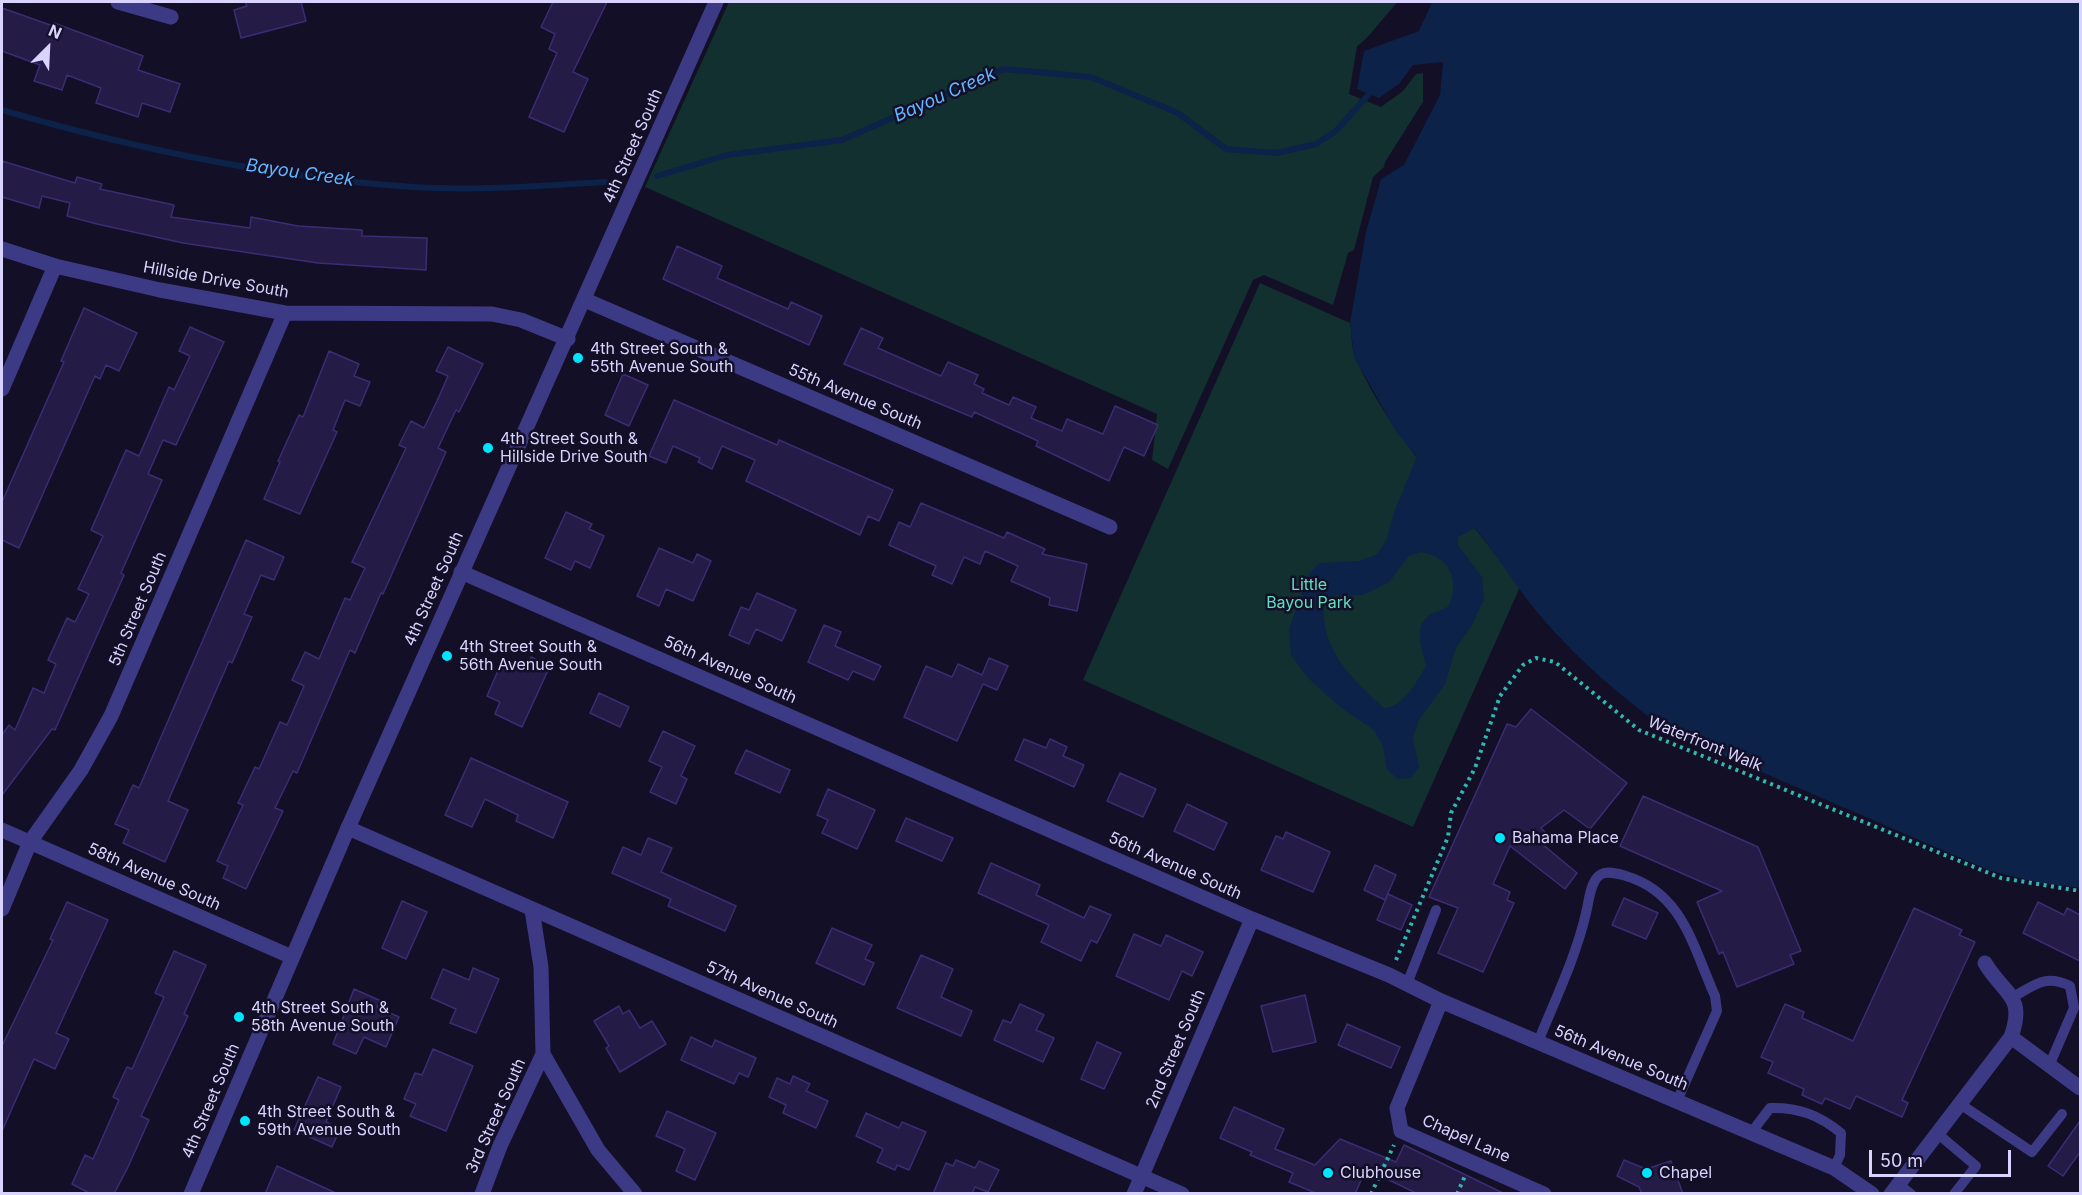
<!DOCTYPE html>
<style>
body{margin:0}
#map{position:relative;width:2082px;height:1195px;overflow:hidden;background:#130f26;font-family:Inter,sans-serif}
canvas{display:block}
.frame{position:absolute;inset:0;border:3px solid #d9d4ff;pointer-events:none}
.north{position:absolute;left:18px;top:18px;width:60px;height:60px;-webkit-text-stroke:4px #130f26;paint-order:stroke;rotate:24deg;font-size:16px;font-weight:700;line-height:24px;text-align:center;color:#d9d4ff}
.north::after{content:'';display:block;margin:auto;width:21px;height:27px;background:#d9d4ff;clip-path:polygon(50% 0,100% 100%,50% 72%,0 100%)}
.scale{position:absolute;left:1869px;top:1150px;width:142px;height:27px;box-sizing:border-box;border:3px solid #d9d4ff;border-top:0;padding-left:8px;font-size:18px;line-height:21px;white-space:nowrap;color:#d9d4ff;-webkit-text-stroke:4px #130f26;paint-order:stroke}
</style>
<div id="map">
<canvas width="2082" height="1195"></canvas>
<div class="frame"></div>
<div class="north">N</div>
<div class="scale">50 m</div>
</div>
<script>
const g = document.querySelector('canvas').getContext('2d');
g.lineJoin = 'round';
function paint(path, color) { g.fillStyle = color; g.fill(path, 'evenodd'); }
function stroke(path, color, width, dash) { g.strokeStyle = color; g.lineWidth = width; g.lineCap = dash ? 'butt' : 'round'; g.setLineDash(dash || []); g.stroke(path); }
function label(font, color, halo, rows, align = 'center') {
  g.font = font + ' Inter,sans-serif'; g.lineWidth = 5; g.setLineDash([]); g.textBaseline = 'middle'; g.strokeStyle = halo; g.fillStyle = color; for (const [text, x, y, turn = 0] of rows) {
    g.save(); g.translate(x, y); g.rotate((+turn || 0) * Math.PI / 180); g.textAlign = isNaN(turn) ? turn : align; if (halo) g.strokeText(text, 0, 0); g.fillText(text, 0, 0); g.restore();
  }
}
paint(new Path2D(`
 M729,2H1398C1386,13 1369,39 1357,46L1349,94L1381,107L1403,91L1416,74L1423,73V102L1385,162L1384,167L1373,177L1354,250L1348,253L1333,305L1264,275L1253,280L1168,469L1152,460L1157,414L645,187Z
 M1260,283L1350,323C1352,334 1351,349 1356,359C1394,446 1467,511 1520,587L1413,827L1083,680Z`), '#12302f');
paint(new Path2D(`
 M1432,2H2080V888L2040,883L1991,871L1669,732C1623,698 1580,662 1543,619C1518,591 1499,557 1475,528L1458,537V545L1482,577L1484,599L1472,625L1456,648L1445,684L1419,720L1413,738L1419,767L1411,778L1397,779L1387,769L1383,746L1374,730L1340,707L1307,677L1291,655L1289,629L1309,574L1319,563L1360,561L1377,554L1386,541L1394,512L1417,457L1397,433L1354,357L1350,323L1366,232L1381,179L1404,165L1440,95L1443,62L1413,65L1399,84L1379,98L1357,89L1364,51L1419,31ZM1421,552C1450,557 1460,580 1449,606C1443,610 1432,612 1427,617C1414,628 1422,651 1426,665C1418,680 1403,708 1384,708C1352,679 1320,650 1324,603L1331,596L1363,595L1389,582L1409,556Z`), '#0c2248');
stroke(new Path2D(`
 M2,110C135,149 275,178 414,187C478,191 541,186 605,182
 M657,176L727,155L842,140L1004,69L1091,77L1178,113L1226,149L1276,153L1316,144L1336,131L1369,94`), '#0c2248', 6);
const building = new Path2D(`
 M245,2H301L306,21L241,38L234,10L247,6Z
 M553,2H607L573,72L588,79L564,132L529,117L557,53L549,49L555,34L541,27Z
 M2,8L53,26L54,23L143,56L138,70L180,84L170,112L142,103L138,117L96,103L101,88L67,75L62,90L34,81L40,65L2,51Z
 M2,161L75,183L77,177L102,184L100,189L174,205L171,217L250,228L251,217L298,226L362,230V236L427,238L426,270L318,263L183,243L97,224L67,216L70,203L42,196L39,208L2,197Z
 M677,246L722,266L717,278L788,309L791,302L822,316L809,345L663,279Z
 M84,308L137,333L119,371L106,365L100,379L95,376L19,548L2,540V502L64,362L61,361Z
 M190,327L224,342L176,445L163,440L148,474L162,480L121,573L124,575L55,730L52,729L2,795V735L9,725L15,730L33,688L44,693L56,664L48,660L67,618L75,622L89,594L78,589L103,536L91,530L126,450L139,456L169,387L174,390L190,356L179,351Z
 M861,328L883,338L878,348L941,376L948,362L978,375L974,384L984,389L982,393L1009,405L1013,397L1036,407L1031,418L1062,431L1067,419L1103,434L1115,406L1158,425L1144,456L1124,447L1109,481L1036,446L1038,441L974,412L972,417L844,364Z
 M448,347L483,364L459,412L456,410L438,448L446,452L383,594L381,593L355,653L350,650L297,773L293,771L275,808L283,811L246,889L223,878L228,866L217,861L243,805L238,803L255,767L259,769L280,722L287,725L304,686L292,680L305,652L319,659L345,598L350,600L365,568L352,562L406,448L399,445L411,421L424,428L437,401L448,376L436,371Z
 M329,351L359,364L354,376L370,382L360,406L345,400L333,430L337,432L300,514L264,499L280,462L278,461L299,415L303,417Z
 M623,374L648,385L629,426L605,415Z
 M674,400L777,445L779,440L893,490L879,521L868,516L860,535L746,481L755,460L722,446L712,469L698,462L700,458L673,446L666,463L649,456Z
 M921,503L1004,538L1007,532L1045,549L1042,554L1087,564L1077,611L1049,605L1050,598L1011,581L1018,566L985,551L980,564L964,557L952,584L932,575L936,566L889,545L899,522L910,527Z
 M566,512L592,524L589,529L604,536L590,568L575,561L571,570L545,558Z
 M246,540L284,557L274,580L261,575L244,614L252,617L232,663L229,661L168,801L188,810L165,862L123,843L129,830L115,824L133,785L139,788Z
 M659,548L693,563L697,554L711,561L693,601L666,589L659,606L637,596Z
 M757,593L796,610L782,641L756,629L749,644L729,635L741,607L749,610Z
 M824,625L841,632L835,646L881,666L874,680L853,671L848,680L808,662Z
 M531,657L550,666L522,727L495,714L500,702L487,696L503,659L526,669Z
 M989,658L1008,666L997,690L983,684L957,741L904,717L926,666L952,677L958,664L982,675Z
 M599,693L629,707L620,727L590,713Z
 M1531,709L1627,783L1590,829L1564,810L1541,828L1546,833L1541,843L1577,873L1565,889L1510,846L1493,884L1510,892L1507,900L1514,903L1483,972L1438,953L1458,908L1429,897L1507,724L1516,727Z
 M663,731L695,746L681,776L687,779L676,804L650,792L662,767L649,761Z
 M1024,739L1046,748L1050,739L1067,747L1063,756L1084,765L1074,787L1015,760Z
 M746,750L790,770L780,793L735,773Z
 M471,758L568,802L553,838L516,821L518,815L485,799L472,827L445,815Z
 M1120,773L1156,789L1143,817L1107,801Z
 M828,789L875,810L857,849L822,833L828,820L817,815Z
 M1643,796L1758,847L1801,951L1790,955L1794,964L1737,987L1723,952L1719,954L1697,902L1722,891L1620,846Z
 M1187,804L1227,823L1214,850L1174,831Z
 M906,818L953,838L942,861L896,841Z
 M1286,832L1330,852L1313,892L1261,870L1276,836L1283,839Z
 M648,838L672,848L661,872L736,906L725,931L668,906L671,899L612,873L623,847L641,855Z
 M991,863L1040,885L1036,895L1084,918L1090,906L1111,915L1097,943L1091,940L1081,961L1041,942L1049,925L978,893Z
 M1375,865L1396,875L1385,900L1364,890Z
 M1388,894L1412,905L1401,930L1377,920Z
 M1624,898L1658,913L1646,939L1612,925Z
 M402,901L427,912L406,959L382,948Z
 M67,902L108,920L56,1033L69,1039L55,1069L34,1059L2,1131V1046L53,940L50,939Z
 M2038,902L2064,915L2067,908L2080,915V961L2023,933Z
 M1914,908L1962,930L1959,935L1975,942L1902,1100L1908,1103L1902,1117L1856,1096L1850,1109L1825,1098L1822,1104L1802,1095L1804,1089L1768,1073L1773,1062L1761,1057L1785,1004L1804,1012L1802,1018L1853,1041Z
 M832,928L872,945L865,959L874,963L864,985L816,963Z
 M1134,934L1161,946L1166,935L1203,952L1192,976L1182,971L1169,1000L1116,976Z
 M174,951L206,965L184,1014L188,1016L141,1116L149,1120L128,1167L114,1194H91L72,1184L85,1155L93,1159L119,1100L113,1097L127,1067L132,1069L164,997L155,993Z
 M921,955L953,969L941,997L972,1011L961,1036L897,1008Z
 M473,968L499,979L476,1033L450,1023L456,1009L431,998L443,969L469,980Z
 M354,989L381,1001L377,1007L399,1017L386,1047L364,1037L356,1054L333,1044Z
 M1305,995L1316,1042L1273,1052L1261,1006Z
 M1020,1004L1044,1015L1036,1030L1054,1038L1043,1062L994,1040L1003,1020L1011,1023Z
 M619,1006L623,1014L629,1010L640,1028L652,1021L666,1044L620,1072L606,1048L609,1046L594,1021Z
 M1347,1024L1400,1047L1391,1068L1338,1045Z
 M691,1037L712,1047L715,1040L756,1058L748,1077L739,1073L734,1084L681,1060Z
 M1097,1042L1121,1053L1104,1089L1081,1079Z
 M433,1049L473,1066L446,1131L410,1116L416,1104L404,1099L415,1073L422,1075Z
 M793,1076L810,1084L806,1091L828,1101L816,1128L783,1113L786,1105L769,1097L777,1078L790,1084Z
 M318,1077L341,1087L326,1122L340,1129L332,1147L294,1130Z
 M1234,1107L1284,1129L1275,1149L1315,1165L1340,1139L1396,1162L1404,1145L1505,1194H1418L1366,1169L1355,1194H1318L1289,1182L1293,1173L1250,1155L1252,1152L1220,1138Z
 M667,1111L716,1133L695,1180L676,1171L685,1149L656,1136Z
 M866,1113L899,1128L902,1122L926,1132L909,1170L897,1165L895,1170L877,1162L883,1149L856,1136Z
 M2080,1121V1152L2063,1176L2048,1166Z
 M956,1160L975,1168L979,1161L999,1170L988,1192L975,1187L972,1194H933L946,1163L953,1166Z
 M1624,1160L1646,1169L1671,1161L1683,1194H1642L1639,1187L1617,1176Z
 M277,1166L338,1194H265Z`);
paint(building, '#241b47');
stroke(building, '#3b2d73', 1.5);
stroke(new Path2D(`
 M1396,960L1448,837L1451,813L1475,768L1500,696L1523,665L1536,658L1555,662L1639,730L2001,878L2080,891
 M1371,1194L1394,1145
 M1457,1194L1465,1176`), '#2fb8b0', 4, [3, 4.5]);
stroke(new Path2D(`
 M1407,984L1436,910
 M2013,997C2035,985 2045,974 2070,986L2074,1008L2049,1066
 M1538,1042C1555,1000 1576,957 1586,913C1589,902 1590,881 1600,875C1607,870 1619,874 1626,876C1683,893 1693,947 1715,996L1717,1011L1677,1101
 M1960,1104L2032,1152L2062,1114
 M1751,1133L1770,1108C1798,1107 1819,1115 1841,1133L1840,1155L1834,1168
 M1938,1134L1976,1166L1954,1194
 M1898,1184L1911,1194`), '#3d3a85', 10);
stroke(new Path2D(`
 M118,2L171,17
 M2,249L55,266L160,290L285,313L492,314L521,320L568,339
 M585,300L1110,527
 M2,389L55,266
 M461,572L1252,919L1389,975L1441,1001L1834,1168L1872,1194
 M348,828L1182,1194
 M2,830L292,957
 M2,909L30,842L81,770L111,716L285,313
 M1441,1001L1397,1108L1401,1131L1544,1194
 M2011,1037L2080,1088
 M543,1054L598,1150L635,1194
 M482,1194L500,1146L543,1054L541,967L532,910
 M1134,1194L1252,919
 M1891,1194L2011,1037C2026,995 2004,995 1985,963`), '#3d3a85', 15);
stroke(new Path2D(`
 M191,1194L348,828L716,2`), '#3d3a85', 15);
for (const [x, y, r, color] of [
 [578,358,6,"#00e5ff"],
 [488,448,6,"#00e5ff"],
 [447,656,6,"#00e5ff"],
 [1500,838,6,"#00e5ff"],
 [239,1017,6,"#00e5ff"],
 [245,1121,6,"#00e5ff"],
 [1328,1173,6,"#00e5ff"],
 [1647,1173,6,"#00e5ff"]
]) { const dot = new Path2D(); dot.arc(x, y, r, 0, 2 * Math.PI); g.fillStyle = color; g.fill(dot); stroke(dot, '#130f26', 2); }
label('16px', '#d9d4ff', '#130f26', [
 ["4th Street South",633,146,-66],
 ["Hillside Drive South",216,280,10],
 ["55th Avenue South",855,397,23],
 ["4th Street South",434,589,-66],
 ["5th Street South",138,609,-67],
 ["56th Avenue South",730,670,24],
 ["Waterfront Walk",1705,744,22],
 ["56th Avenue South",1175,866,24],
 ["58th Avenue South",154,877,24],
 ["57th Avenue South",772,995,24],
 ["2nd Street South",1176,1049,-67],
 ["56th Avenue South",1621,1058,23],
 ["4th Street South",211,1101,-67],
 ["3rd Street South",496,1116,-66],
 ["Chapel Lane",1466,1139,24]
]);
label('16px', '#d9d4ff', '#130f26', [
 ["4th Street South &",590,349],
 ["55th Avenue South",590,367],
 ["4th Street South &",500,439],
 ["Hillside Drive South",500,457],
 ["4th Street South &",459,647],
 ["56th Avenue South",459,665],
 ["Bahama Place",1512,838],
 ["4th Street South &",251,1008],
 ["58th Avenue South",251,1026],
 ["4th Street South &",257,1112],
 ["59th Avenue South",257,1130],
 ["Clubhouse",1340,1173],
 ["Chapel",1659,1173]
], 'left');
label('16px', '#5fe0c0', '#130f26', [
 ["Little",1309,585],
 ["Bayou Park",1309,603]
]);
label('italic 18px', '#62b6ff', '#130f26', [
 ["Bayou Creek",945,95,-24],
 ["Bayou Creek",300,173,8]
]);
</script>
